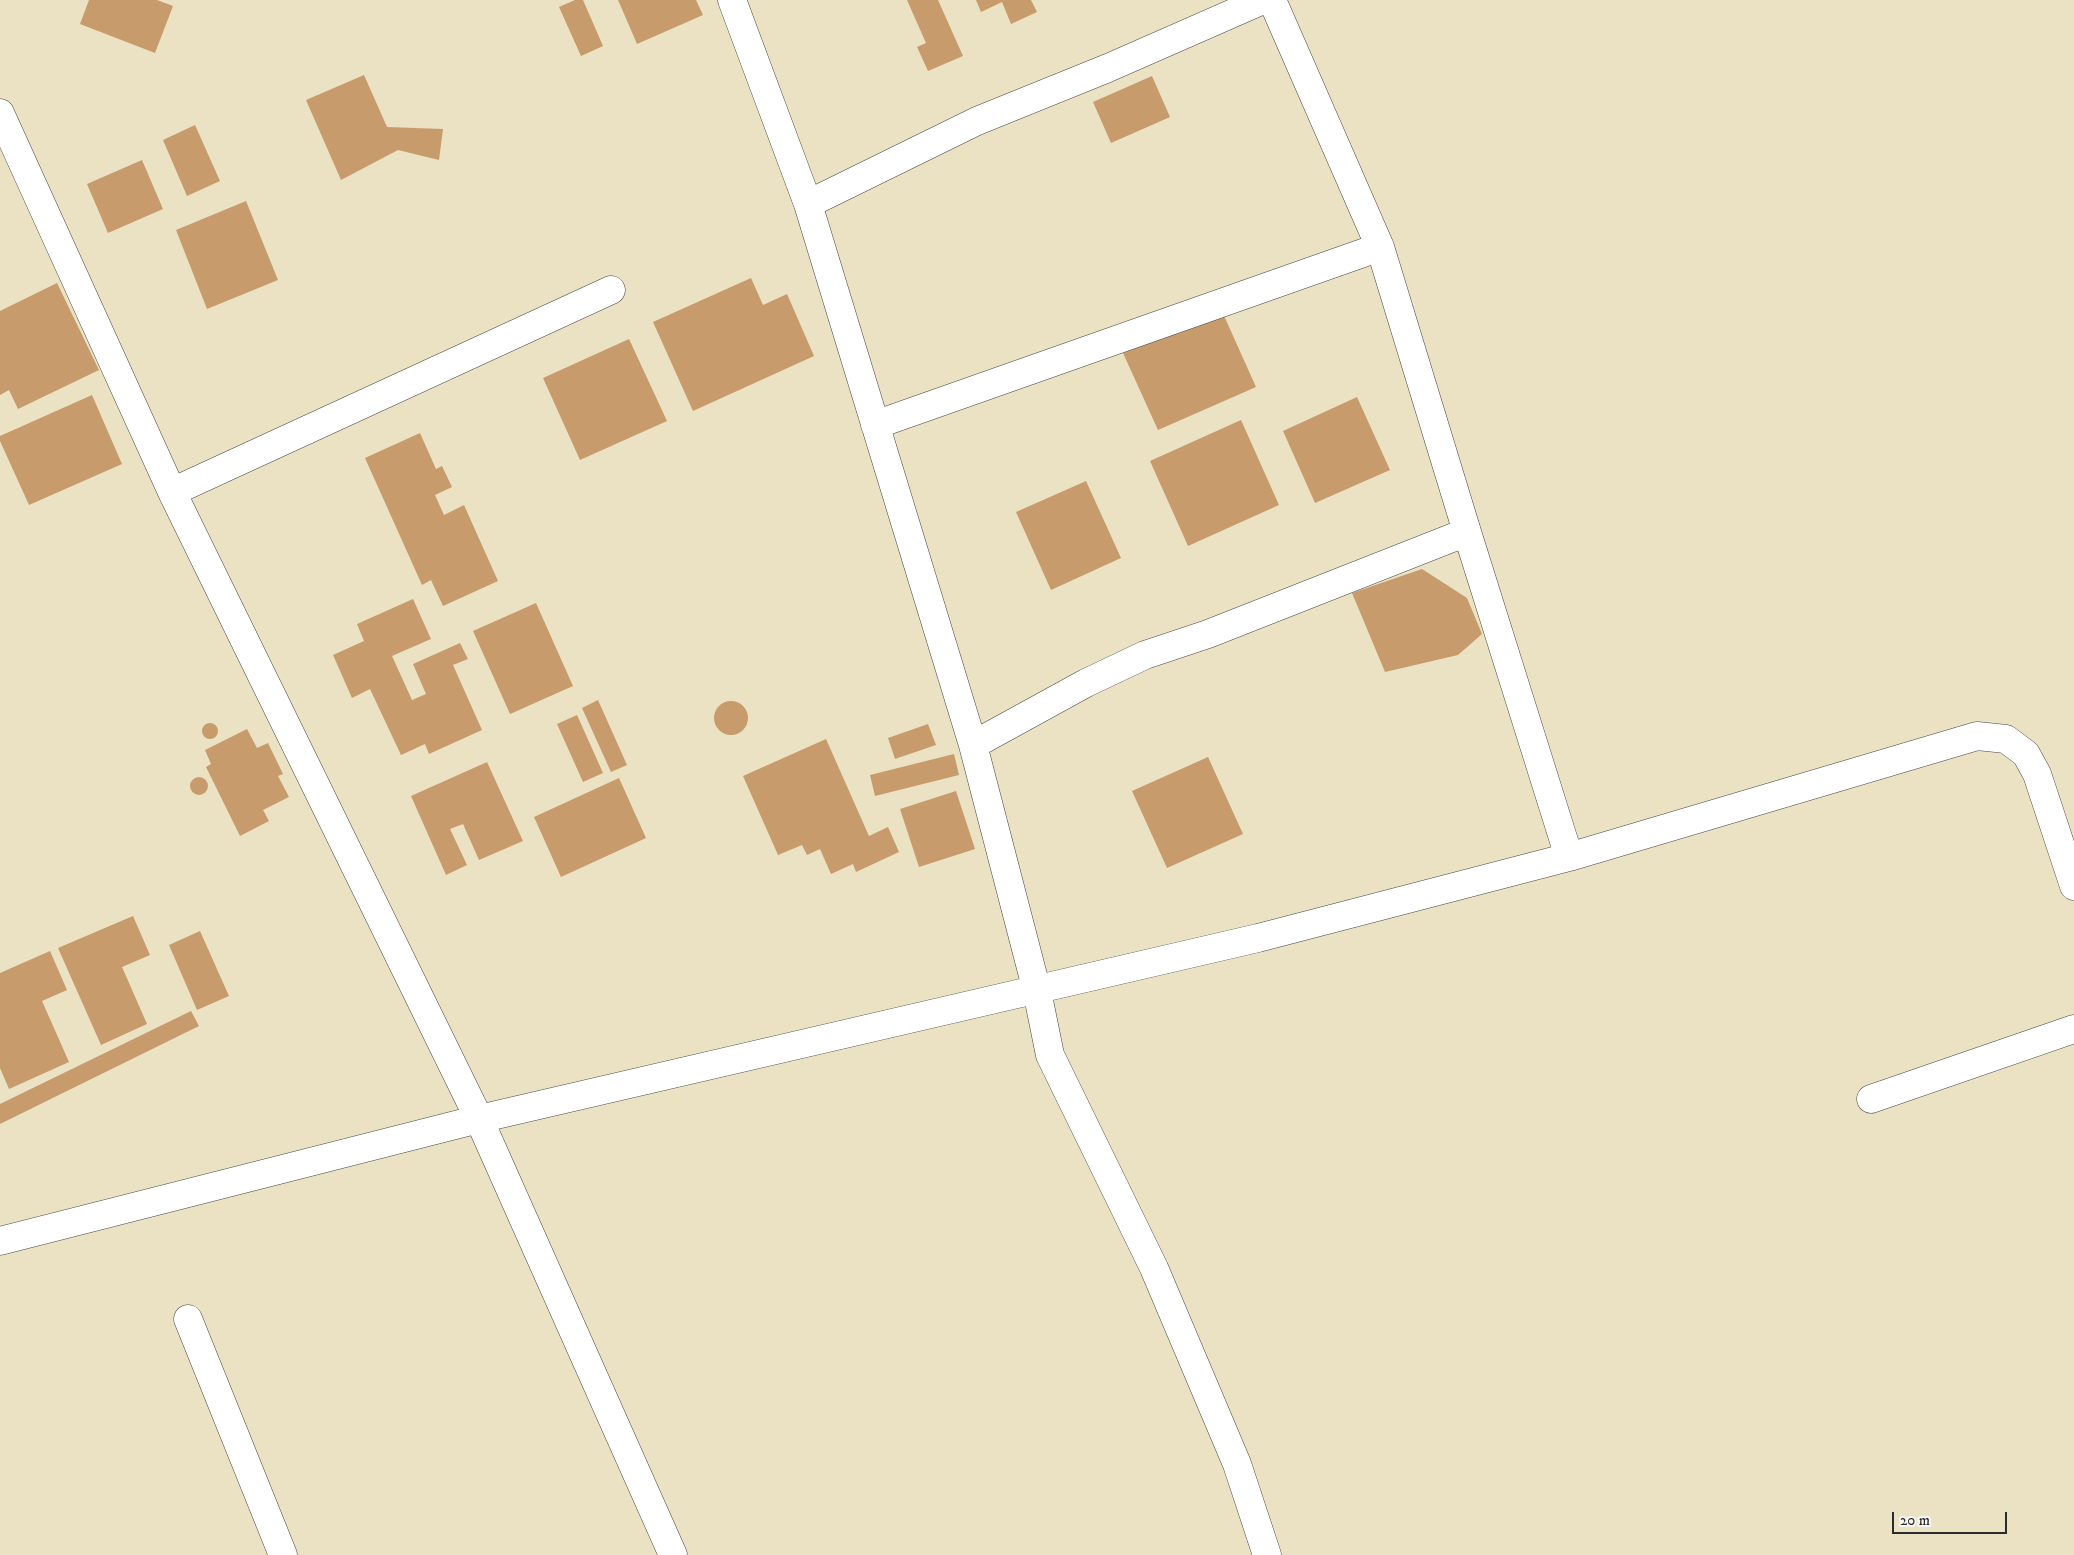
<!DOCTYPE html>
<style>
body{margin:0}
#map{position:relative;width:2074px;height:1555px;overflow:hidden;background:#eae2c3;font-family:"IM FELL DW Pica",serif}
canvas{display:block}
.scale{position:absolute;left:1892px;top:1512px;width:115px;height:22px;box-sizing:border-box;border:2px solid #2b2b2b;border-top:0;padding-left:6px;font-size:15px;line-height:18px;white-space:nowrap;color:#2b2b2b;-webkit-text-stroke:4px #f6f6f2;paint-order:stroke}
</style>
<div id="map">
<canvas width="2074" height="1555"></canvas>
<div class="scale">20 m</div>
</div>
<script>
const g = document.querySelector('canvas').getContext('2d');
g.lineJoin = 'round';
function paint(path, color) { g.fillStyle = color; g.fill(path, 'evenodd'); }
function stroke(path, color, width, dash) { g.strokeStyle = color; g.lineWidth = width; g.lineCap = dash ? 'butt' : 'round'; g.setLineDash(dash || []); g.stroke(path); }
paint(new Path2D(`
 M89,0H157L173,6L155,53L80,24Z
 M575,0H583L603,46L581,56L559,7Z
 M618,0H696L703,15L637,44Z
 M907,0H938L963,56L928,71L917,47L926,43Z
 M976,0H1031L1037,12L1011,24L1002,2L981,12Z
 M364,75L387,127L443,129L439,160L398,150L341,180L306,100Z
 M1152,76L1170,117L1111,143L1093,102Z
 M195,125L220,181L187,196L163,140Z
 M142,160L163,209L108,233L87,184Z
 M246,201L278,280L207,309L176,230Z
 M751,278L763,305L787,294L814,356L693,411L653,322Z
 M57,283L99,370L18,409L9,390L0,395V311Z
 M1221,309L1256,387L1158,430L1123,353Z
 M629,339L667,421L580,460L543,378Z
 M92,395L122,464L29,505L0,441V436Z
 M1357,397L1390,470L1315,503L1283,431Z
 M1241,420L1279,505L1188,546L1150,461Z
 M420,433L436,469L442,466L452,487L435,495L444,515L464,505L498,581L443,606L431,580L422,585L365,458Z
 M1086,481L1121,558L1051,590L1016,512Z
 M1422,569L1467,598L1482,634L1458,655L1385,672L1352,593Z
 M413,599L431,639L392,656L412,700L426,694L413,664L460,643L468,659L453,665L482,730L429,754L425,744L401,755L370,689L352,698L333,655L364,641L357,624Z
 M536,603L573,686L510,714L473,631Z
 M598,700L627,765L611,772L582,708Z
 M714 718a17 17 0 1 1 34 0a17 17 0 1 1-34 0Z
 M577,715L603,773L583,782L557,724Z
 M202 731a8 8 0 1 1 16 0a8 8 0 1 1-16 0Z
 M928,724L936,745L895,759L888,738Z
 M247,729L257,748L268,743L283,774L278,776L289,797L263,810L269,821L240,836L206,767L211,764L205,750Z
 M826,739L869,836L888,827L899,852L856,872L853,864L831,874L820,849L807,855L802,845L778,855L743,776Z
 M954,754L959,775L875,796L870,775Z
 M1208,757L1243,834L1167,868L1132,791Z
 M487,762L523,841L479,860L463,824L450,829L467,865L446,875L411,796Z
 M190 786a9 9 0 1 1 18 0a9 9 0 1 1-18 0Z
 M619,778L646,838L561,877L534,817Z
 M956,791L975,849L919,867L900,809Z
 M133,916L150,955L122,967L147,1024L101,1045L58,948Z
 M200,931L229,996L197,1010L169,945Z
 M50,951L67,990L42,1001L69,1062L9,1089L0,1068V973Z
 M191,1011L199,1026L0,1124V1104Z`), '#c79b6c');
const minor = new Path2D(`
 M732,0L808,204L973,745L1037,991L1050,1055L1154,1268L1237,1464L1267,1555
 M1272,0L1380,247L1467,532L1569,857
 M0,113L172,492L479,1119L673,1555
 M808,204L977,121L1108,68L1263,0
 M875,425L1380,247
 M172,492L611,290
 M973,745L1086,683L1145,655L1208,634L1467,532
 M1871,1099L2074,1029
 M0,1241L479,1119L1258,938L1569,857L1977,736L2006,739L2026,754L2037,774L2074,886
 M188,1319L283,1555`);
stroke(minor, '#484642', 29);
stroke(minor, '#fff', 28);
</script>
